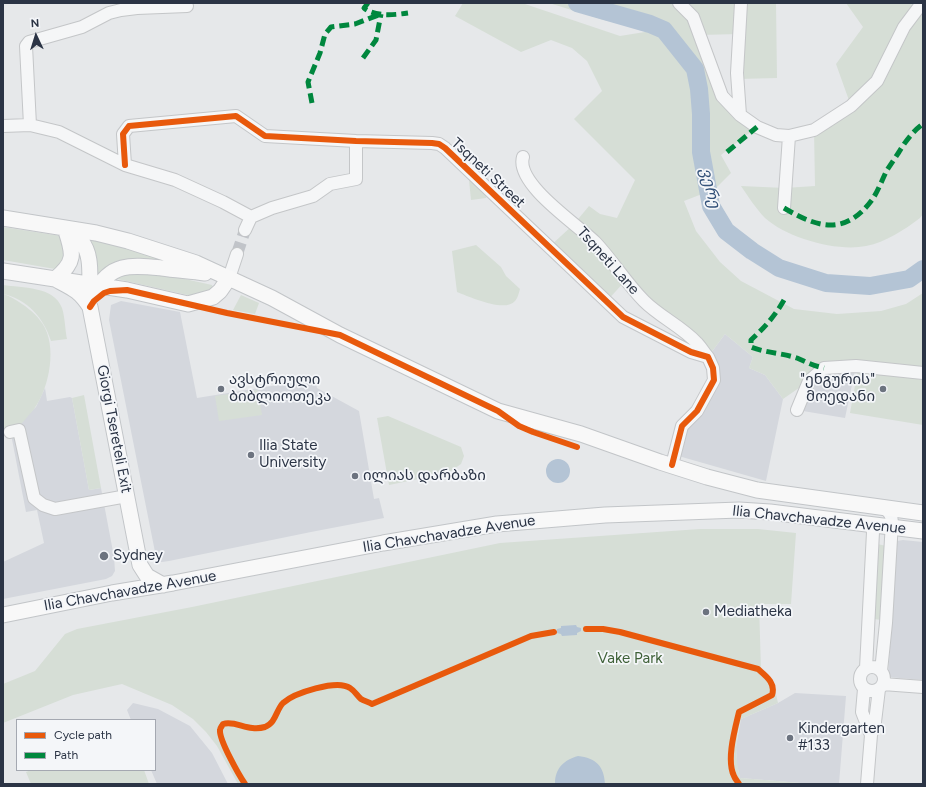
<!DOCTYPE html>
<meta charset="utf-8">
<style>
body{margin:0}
#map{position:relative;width:926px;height:787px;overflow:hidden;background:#e6e8ea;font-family:Figtree,sans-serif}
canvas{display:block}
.frame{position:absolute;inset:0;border:4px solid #2b3445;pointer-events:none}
.legend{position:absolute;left:16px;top:719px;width:140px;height:52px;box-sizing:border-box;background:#f4f6f9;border:1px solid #a4a8b1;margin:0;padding:5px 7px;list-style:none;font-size:12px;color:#2b3445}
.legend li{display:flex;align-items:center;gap:8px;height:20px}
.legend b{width:20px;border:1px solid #a4a8b1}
.north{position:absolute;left:16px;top:16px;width:40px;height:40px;-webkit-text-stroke:3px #f4f6f9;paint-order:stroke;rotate:356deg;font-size:11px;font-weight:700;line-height:16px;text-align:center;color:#2b3445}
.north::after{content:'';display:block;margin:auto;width:14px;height:18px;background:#2b3445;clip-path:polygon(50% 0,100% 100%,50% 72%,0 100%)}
</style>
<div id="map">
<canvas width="926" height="787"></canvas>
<div class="frame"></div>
<ul class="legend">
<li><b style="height:5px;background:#e8590c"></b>Cycle path</li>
<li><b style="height:5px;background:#00873e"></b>Path</li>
</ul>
<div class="north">N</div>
</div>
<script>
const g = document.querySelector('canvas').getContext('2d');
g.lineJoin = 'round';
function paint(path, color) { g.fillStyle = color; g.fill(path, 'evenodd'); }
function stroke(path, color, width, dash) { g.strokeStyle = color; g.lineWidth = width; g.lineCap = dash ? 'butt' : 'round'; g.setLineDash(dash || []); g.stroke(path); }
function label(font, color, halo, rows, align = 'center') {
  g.font = font + ' Figtree,"Noto Sans Georgian",sans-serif'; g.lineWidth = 3.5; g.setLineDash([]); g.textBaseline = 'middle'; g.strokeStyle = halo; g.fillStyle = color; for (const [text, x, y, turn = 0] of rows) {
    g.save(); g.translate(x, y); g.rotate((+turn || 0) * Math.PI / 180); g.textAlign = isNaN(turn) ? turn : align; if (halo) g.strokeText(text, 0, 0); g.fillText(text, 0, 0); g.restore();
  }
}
paint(new Path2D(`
 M121,301L180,312L197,398L315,379L317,388L359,411L374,499L379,498L384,518L311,532L169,561L162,562H157L109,320L111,305Z
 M725,334L753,357L749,368L765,375L783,399L766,481L675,455L682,426L710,389L708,357Z
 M856,366L845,418L797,410L824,368Z
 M45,388L47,401L70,397L72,398L89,490L101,488L114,557L115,571L112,576L106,579L3,599V562L44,543L37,510L26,512L10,429L36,407Z
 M903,540L923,542V680L888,677L897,541Z
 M795,693L846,696L839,784H813L740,778L737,765L736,747L741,719L778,703Z
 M133,703L158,709L190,726L212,753L228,784H157L151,770H155V720H131L127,710Z`), '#d4d7dd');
paint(new Path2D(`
 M463,3H522L620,36L651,31L666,41L679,56L691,76L695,102L693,136L694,160L702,194L684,201L696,231L720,262L741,281L794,309L837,314L881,311L906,304L923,293V369L824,368L809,381L783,399L765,375L749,368L753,357L725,334L708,357L626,280L606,302L548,248L574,224L589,206L600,214L617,218L635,180L574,119L602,91L587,61L572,48L551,40L521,52L455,16Z
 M549,3H776L777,78L738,79L739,34L700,35L722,96L757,127L721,155L731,173L716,188L706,146L707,112L700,71L667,26L645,18L630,21H607Z
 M846,3H910L918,9L923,3V214L920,218C904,230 886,242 866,246C837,252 787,238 765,218C756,209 748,196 741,186L785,188L815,186L814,130L851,106L836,64L863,27Z
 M469,180L488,194L486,198L471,200Z
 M3,227L61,236L65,257L55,269L3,260Z
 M88,237L199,270L110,268L98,274L96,260Z
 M476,245L501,267L506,276L520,289C519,292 518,298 515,301C505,313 470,297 457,292L452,251Z
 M144,270L212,285L213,288L212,290L192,296L113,278L118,275Z
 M3,285C22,288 54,286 62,308C65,317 65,329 67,339L51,341C44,318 27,299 3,294Z
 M3,294C10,296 16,300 22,304C31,310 40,318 45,328C57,352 48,393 31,413C27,416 23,424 18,426C14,427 8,428 3,429Z
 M241,295L259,303L255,314L233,310Z
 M858,369L923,380V425L850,413Z
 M258,390L262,415L219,421L215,396Z
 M84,395L101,488L89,490L72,398Z
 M388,416L461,447L464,456L461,464L448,473L389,485L377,418Z
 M700,529H758L796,533L791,604H759L761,670C773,681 775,687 778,703L741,719C735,739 735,757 740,778L813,784H238L217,746L206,732L193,719L172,705L122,684L73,695L3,723V684L35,671L65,634L77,629L192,607L500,543Z
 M877,544L887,546L882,620L873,619Z
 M31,770H144L149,784H31L26,772Z`), '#d6ded6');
paint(new Path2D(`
 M546 471a12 12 0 1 1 24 0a12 12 0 1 1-24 0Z
 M576,625L577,627L581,628V631L577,633V635L562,636L561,634L557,633V629L561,628V626Z
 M578,756C596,758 604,766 605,784H555C555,768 564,760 578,756Z`), '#b4c4d5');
stroke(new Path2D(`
 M577,3L650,24L664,30L695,69L699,89L701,114V152L711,206L726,231L752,251L779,268L826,283L870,286L909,279L923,269`), '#b4c4d5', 18);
stroke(new Path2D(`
 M237,254L245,230`), '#c1c4c9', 12, [12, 6]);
const minor = new Path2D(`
 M679,3L693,17L722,96L740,115L757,127L776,135L789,136L814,130L851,106L877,81L904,27L922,3
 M740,115L737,73L741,3
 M30,125L26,46L29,42L82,27L109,13L121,10L137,8L187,6
 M3,126L30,125L59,132L125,165L175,180L223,202L251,217
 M523,157C515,184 578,225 595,242C613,261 626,283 644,301C660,317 681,326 697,343C701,347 704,353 708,357
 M125,165L123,134L129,126L236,116L265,136L356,141L432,143L439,144L445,148L623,317L691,352L708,357L713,368L714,380L697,411L682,426L672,465
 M784,208L789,136
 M245,230L251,217L272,208L313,196L330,184L356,179V141
 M229,278L237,254
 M797,410L809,381L824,368L856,366L923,373
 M10,432L19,430L34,498L43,505L55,509L127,496
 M860 679a12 12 0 1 1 24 0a12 12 0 1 1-24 0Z
 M866,668L873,532L871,524
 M881,671L886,623L892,522C892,515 889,511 883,507
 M883,684L923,687
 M864,689L862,712L871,735
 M867,784L871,735L875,722L879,689`);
const major = new Path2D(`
 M3,218L96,233L128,241L196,263L272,298L340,335L498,411L581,434L660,462L707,477L757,490L923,513
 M66,229C71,232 77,236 81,241C93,255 89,277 90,294
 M3,271L127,290L188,304L213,297L220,291L229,278
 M55,279C72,288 79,290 90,307L140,565L147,576L163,585
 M55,279C77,261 73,253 65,228
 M95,293C110,262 132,265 162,268C176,270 191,271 205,273
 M3,615L112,593L173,583L383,543L497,524L605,515L739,510L770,512L923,531`);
stroke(minor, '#c4c6c8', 14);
stroke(major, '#c2c5c8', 17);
stroke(minor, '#f5f6f7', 12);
stroke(major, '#f8f8f8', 15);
stroke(new Path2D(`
 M368,3L364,8C375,17 394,15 408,13
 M363,58L376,40L381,14
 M312,103L308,82L320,53L325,34L331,27L355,24L381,14
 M727,152L757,127
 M784,208C818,228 845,236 872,200C878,191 882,180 887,170C891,164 895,158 899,152C905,142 913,131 923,124
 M784,300C775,316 764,328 751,340V347C766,353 782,353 797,358C806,362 814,366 824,368`), '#00873e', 5, [10, 5]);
stroke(new Path2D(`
 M125,165L123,134L129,126L236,116L265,136L356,141L432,143L439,144L445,148L623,317L691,352L708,357L713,368L714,380L697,411L682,426L672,465
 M90,307L94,301L104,293L110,291L127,290L227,313L340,335L498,411L519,426L533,432L577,447
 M586,629H603L620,632L758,669C766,676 776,683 772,695L739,712C735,729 726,760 734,776C735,779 738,782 739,784
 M245,784C239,775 219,740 220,730C220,728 222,726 223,724C236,720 248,732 265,727C276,723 276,710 283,703C294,693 337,679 350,688C355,691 357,696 361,699C364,701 369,702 372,704L531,636L554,632`), '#e8590c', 6);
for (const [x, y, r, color] of [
 [221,389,4,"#6c737f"],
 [883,389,4,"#6c737f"],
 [251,455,4,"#6c737f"],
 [355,476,4,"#6c737f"],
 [104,556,5,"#6c737f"],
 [706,612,4,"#6c737f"],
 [790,738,4,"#6c737f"]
]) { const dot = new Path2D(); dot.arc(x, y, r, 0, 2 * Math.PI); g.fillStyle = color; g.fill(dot); stroke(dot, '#f4f6f9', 1.5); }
label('15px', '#2b3445', '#f4f6f9', [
 ["Tsqneti Street",488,173,43],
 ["Tsqneti Lane",608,261,48],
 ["Giorgi Tsereteli Exit",114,429,79],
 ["Ilia Chavchavadze Avenue",819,520,6],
 ["Ilia Chavchavadze Avenue",449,534,-9],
 ["Ilia Chavchavadze Avenue",130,591,-10]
]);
label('15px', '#2b3445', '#f4f6f9', [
 ["ავსტრიული",229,380],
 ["ბიბლიოთეკა",229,397],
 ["\"ენგურის\"",875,380,"right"],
 ["მოედანი",875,397,"right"],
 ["Ilia State",259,446],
 ["University",259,463],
 ["ილიას დარბაზი",363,476],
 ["Sydney",113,556],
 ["Mediatheka",714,612],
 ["Kindergarten",798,729],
 ["#133",798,746]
], 'left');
label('15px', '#3f6138', '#f4f6f9', [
 ["Vake Park",630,659]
]);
label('italic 16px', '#34527a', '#f4f6f9', [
 ["ვერე",710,188,76]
]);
</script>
